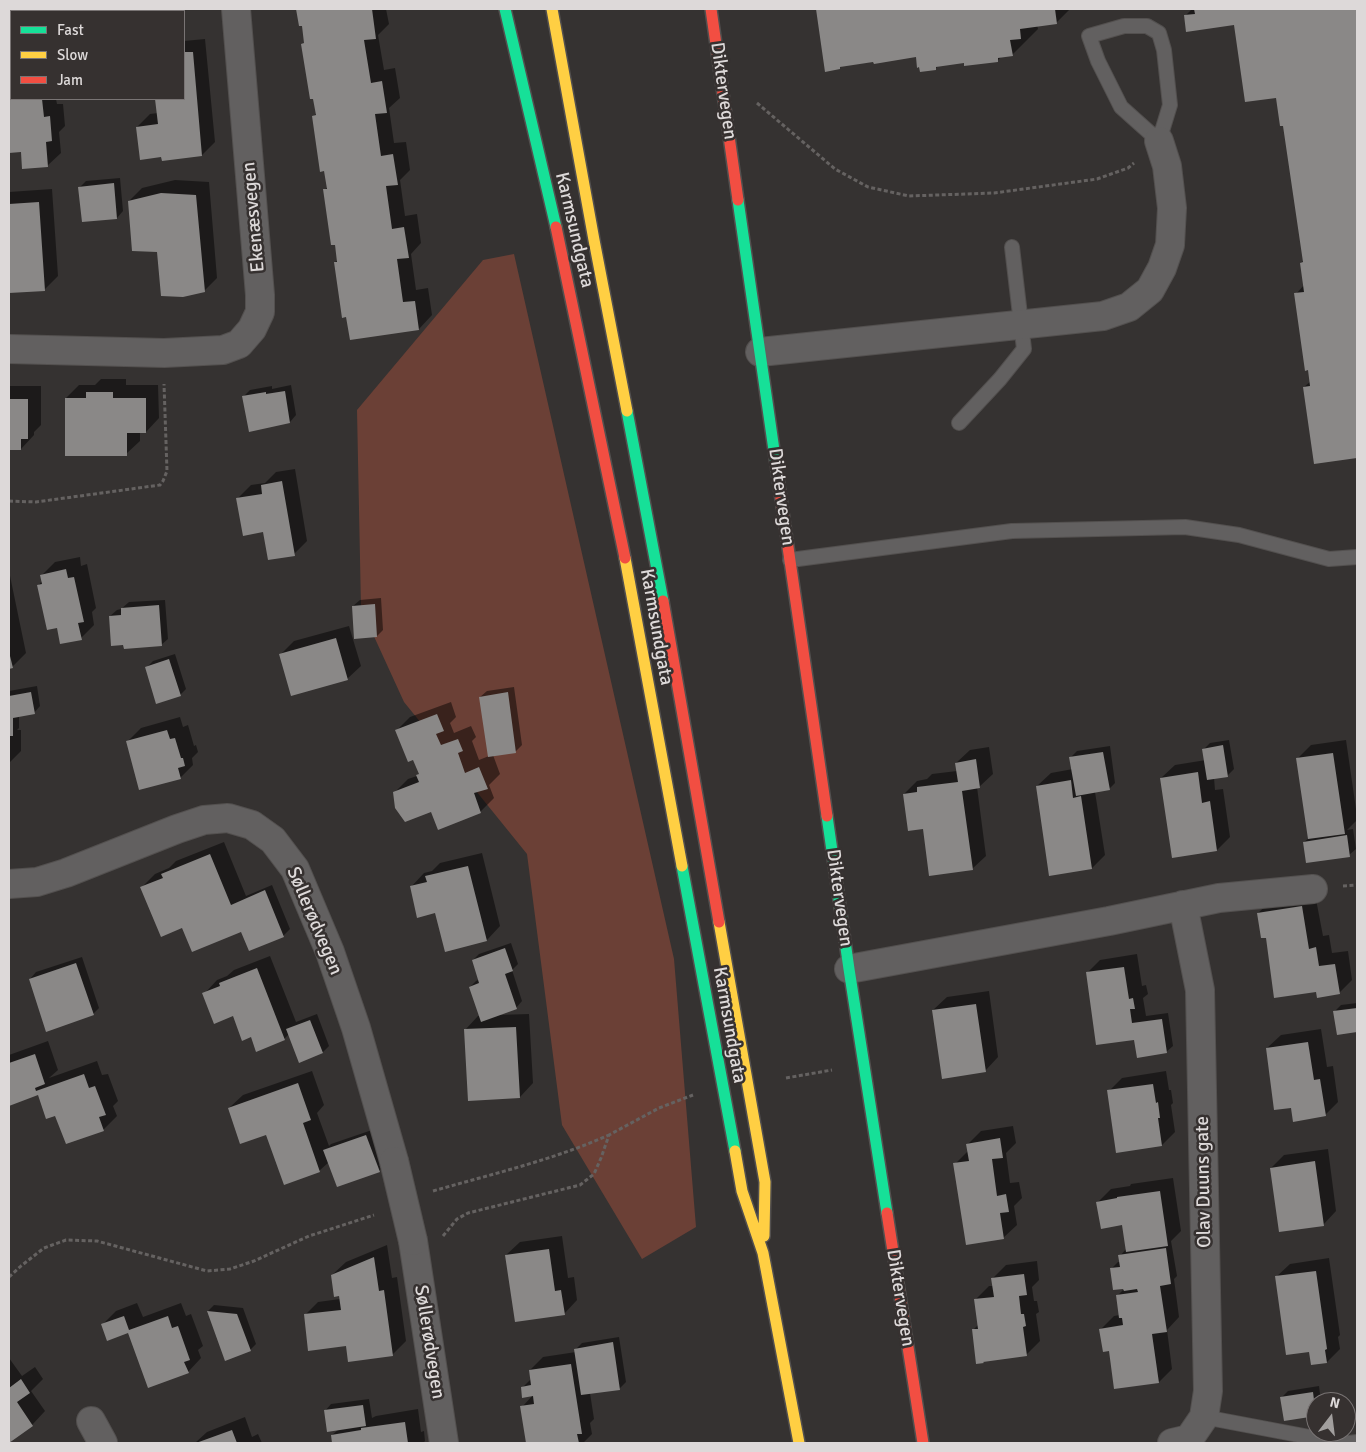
<!DOCTYPE html>
<meta charset="utf-8">
<style>
body{margin:0}
#map{position:relative;width:1366px;height:1452px;overflow:hidden;background:#353231;font-family:Signika,sans-serif}
canvas{display:block}
.frame{position:absolute;inset:0;border:10px solid #ddd9d9;pointer-events:none}
.legend{position:absolute;left:10px;top:10px;width:175px;height:90px;box-sizing:border-box;background:#363130;border:1px solid #797474;margin:0;padding:6px 9px;list-style:none;font-size:15px;color:#ddd9d9}
.legend li{display:flex;align-items:center;gap:10px;height:25px}
.legend b{width:25px;border:1px solid #797474}
.north{position:absolute;left:1306px;top:1392px;width:50px;height:50px;box-sizing:border-box;background:#363130;border:1px solid #797474;border-radius:50%;rotate:15deg;font-size:14px;font-weight:700;line-height:20px;text-align:center;color:#ddd9d9}
.north::after{content:'';display:block;margin:auto;width:18px;height:22px;background:#a29f9e;clip-path:polygon(50% 0,100% 100%,50% 72%,0 100%)}
</style>
<div id="map">
<canvas width="1366" height="1452"></canvas>
<div class="frame"></div>
<ul class="legend">
<li><b style="height:6px;background:#16e098"></b>Fast</li>
<li><b style="height:6px;background:#ffcf43"></b>Slow</li>
<li><b style="height:6px;background:#f24e42"></b>Jam</li>
</ul>
<div class="north">N</div>
</div>
<script>
const g = document.querySelector('canvas').getContext('2d');
g.lineJoin = 'round';
function paint(path, color) { g.fillStyle = color; g.fill(path, 'evenodd'); }
function stroke(path, color, width, dash) { g.strokeStyle = color; g.lineWidth = width; g.lineCap = dash ? 'butt' : 'round'; g.setLineDash(dash || []); g.stroke(path); }
function label(font, color, halo, rows, align = 'center') {
  g.font = font + ' Signika,sans-serif'; g.lineWidth = 5; g.setLineDash([]); g.textBaseline = 'middle'; g.strokeStyle = halo; g.fillStyle = color; for (const [text, x, y, turn = 0] of rows) {
    g.save(); g.translate(x, y); g.rotate((+turn || 0) * Math.PI / 180); g.textAlign = isNaN(turn) ? turn : align; if (halo) g.strokeText(text, 0, 0); g.fillText(text, 0, 0); g.restore();
  }
}
paint(new Path2D(`
 M514,254L674,959L696,1227L642,1259L562,1125L527,854L404,702L361,608L357,410L483,260Z`), '#6b4036');
paint(new Path2D(`
 M297,9H386L389,24L378,35L384,70L395,68L400,98L389,108L394,143L406,142L410,170L400,180L405,216L417,214L421,243L411,254L416,290L428,288L432,315L419,329L351,339L335,262L338,260L324,190L328,187L313,117L317,113L303,44L305,42L303,25H300Z
 M817,9H1070L1056,23L1037,25L1038,29L1012,55L1001,57L998,60L965,62L939,65L935,69L917,55L842,66L839,68L826,70Z
 M1192,9H1357V456L1315,462L1304,387L1311,381L1296,294L1304,285L1301,263L1304,260L1284,125L1277,97L1235,24L1185,16Z
 M205,39L215,142L202,155L162,156L137,127L150,114L158,113L157,99H184V41Z
 M9,85H11V99H56L57,104H63L65,126L59,132L61,153L47,166L22,151L9,152Z
 M120,178L123,211L117,218L80,187L86,181Z
 M175,180L209,182L217,278L204,291L158,251L129,201L142,188Z
 M52,189L58,276L44,290L9,292V192Z
 M101,379H126V385H158L159,418L146,432H140V441L126,454L66,398L79,385H95Z
 M291,385L296,415L290,422L244,396L250,390L272,386V389Z
 M9,386H41V425L34,432V435L21,449H9Z
 M295,469L307,541L294,554L264,531L238,498L251,485L265,483L276,472Z
 M80,557L81,566L87,564L96,608L92,612L94,625L81,638L58,627L38,586L42,581L41,576L55,562Z
 M9,571L26,653L12,667H9Z
 M381,598L383,630L377,636L353,606L360,600Z
 M165,600L168,639L161,645L110,616L117,610L121,609L129,602Z
 M349,626L361,666L347,679L280,655L294,641Z
 M175,654L186,689L180,695L146,668L153,661Z
 M37,686L40,706L34,713L19,715V728L17,730H21V751L9,763V691Z
 M514,687L522,745L516,751L493,755L500,774L489,785L494,798L480,812L432,810L394,793L408,779L417,776L420,773L414,758L397,730L410,717L451,702L456,717L450,723L454,733L471,726L476,737L472,741L479,760L489,756L480,697L487,691Z
 M180,717L183,727L188,725L194,746L196,745L198,752L192,758L193,765L180,778L127,742L141,728Z
 M1229,740L1234,769L1227,776L1214,778L1215,790L1223,789L1230,837L1217,850L1161,778L1175,765L1206,760L1204,749L1210,743Z
 M1346,740L1357,816V820L1347,830L1353,829L1356,849L1349,855L1304,842L1309,838L1297,759L1311,745Z
 M1110,746L1115,783L1109,789L1095,792L1105,855L1092,868L1037,786L1051,773L1073,769L1071,757L1077,751Z
 M989,747L993,774L979,787H977L986,856L972,869L924,828L904,794L917,781L927,779L932,774L957,771L956,763L970,750Z
 M224,842L246,896L272,885L290,929L283,936L183,927L142,887L155,874L169,868L176,861Z
 M482,853L500,926L487,940L446,950L436,912L411,887L424,873L432,871L440,863Z
 M1315,894L1323,936L1329,935L1332,953L1348,951L1352,980L1339,993L1267,937L1258,913L1272,900Z
 M511,943L518,964L512,970L522,1001L516,1008L497,1015L529,1014L533,1083L520,1097L465,1030L478,1016H480L470,987L476,981L480,979L473,960L479,954Z
 M1137,954L1142,986L1146,985L1148,994L1143,998L1146,1016L1168,1013L1173,1046L1166,1052L1135,1038L1087,973L1100,960Z
 M270,956L296,1022L317,1014L329,1046L323,1052L300,1061L289,1034L284,1039L251,1036L233,1014L204,994L217,980L227,976L234,970Z
 M82,957L99,1008L93,1014L30,979L36,972Z
 M989,991L998,1057L985,1071L933,1010L947,997Z
 M1357,1003V1031L1338,1034L1335,1011L1341,1005Z
 M1321,1029L1327,1067L1333,1066L1338,1102L1325,1115L1292,1106L1267,1048L1281,1035Z
 M48,1041L58,1070L49,1078L97,1061L102,1075L108,1074L118,1101L113,1106L117,1116L104,1129L66,1143L56,1114L38,1094L9,1105V1055Z
 M312,1071L324,1105L317,1113L329,1146L331,1144L372,1130L385,1165L379,1171L329,1162L319,1171L229,1108L243,1095Z
 M1166,1071L1169,1090H1171L1173,1103L1171,1105L1175,1132L1162,1145L1109,1091L1122,1078Z
 M1013,1126L1016,1143L1006,1153L1010,1183L1019,1182L1022,1198L1014,1206L1017,1225L1003,1238L955,1164L969,1150L968,1144L981,1131Z
 M1328,1149L1336,1211L1323,1225L1271,1168L1284,1155Z
 M1173,1178L1181,1231L1171,1241L1177,1276L1174,1279L1179,1317L1167,1330L1172,1369L1159,1382L1101,1329L1114,1316L1120,1315L1117,1296L1126,1287L1111,1269L1118,1262H1120V1256L1126,1249L1123,1224L1098,1202L1111,1189L1130,1186L1131,1184Z
 M562,1236L568,1278L574,1277L577,1300L564,1314L506,1255L520,1242Z
 M387,1245L392,1278L397,1277L406,1341L393,1354L347,1344L305,1315L318,1302L340,1299L332,1275L346,1262Z
 M1329,1258L1340,1335L1338,1337L1340,1349L1327,1362L1310,1350L1276,1277L1290,1264Z
 M1037,1261L1039,1280L1032,1287L1034,1301H1037L1039,1312L1036,1314L1040,1341L1026,1355L973,1330L979,1324L975,1300L989,1286H994L993,1278L1006,1265Z
 M137,1303L143,1317L181,1303L186,1316L191,1314L203,1346L198,1350L201,1358L188,1372L128,1332L102,1325L116,1311Z
 M214,1305L243,1308L256,1344L250,1350L208,1311Z
 M619,1337L626,1382L619,1389L590,1393L594,1419L590,1423L592,1434L583,1443H527L522,1407L533,1395L522,1388L531,1379L530,1370L543,1357L576,1352V1349L582,1343Z
 M9,1358L22,1376L35,1367L43,1379L31,1391L45,1411L32,1425L9,1442Z
 M1319,1386L1321,1402H1316V1414L1285,1420L1281,1398L1288,1391Z
 M369,1399L372,1418L376,1416L418,1409L421,1432L424,1431L425,1441L423,1443H333L332,1435L339,1429L325,1411L331,1404Z
 M245,1417L252,1437L258,1434L262,1443H195L207,1432Z`), '#0007');
paint(new Path2D(`
 M296,9H359L360,10L372,9L376,39L364,40L371,83L382,81L387,113L375,114L381,156L393,154L398,185L386,186L392,229L404,227L409,258L397,259L403,302L415,301L419,330L350,340L346,317L342,318L334,262H337L335,245H331L323,189H327L324,171L320,172L312,116L316,115L313,99H310L301,44L304,43L302,26H299Z
 M816,9H1055L1057,24L1020,29L1021,39L1010,40L1013,56L998,58V62L964,66V63L936,67V70L920,72L919,67L917,68L916,57L874,64L873,62L840,67V69L825,72Z
 M1194,9H1357V458L1314,464L1303,387L1310,386L1308,370L1305,371L1294,293L1304,292L1300,263L1303,262L1283,126H1280L1276,98L1245,102L1234,25L1186,32L1184,15L1195,14Z
 M184,52H193L202,156L162,161L161,157L140,160L136,127L158,124L155,99H184Z
 M9,97H11V99H42L44,117L50,116L52,141L46,142L48,167L22,169L21,152L9,153Z
 M114,183L117,219L82,222L78,187Z
 M161,193L196,195L205,292L183,297L161,296L157,252L132,251L128,201Z
 M39,202L45,291L9,293V204Z
 M285,391L290,423L249,432L242,396L266,392V394Z
 M86,392H113V398H146V433H127V456H65V398H86Z
 M9,399H28V439H21V450H9Z
 M282,481L295,556L268,560L263,532L243,536L236,498L262,494L261,485Z
 M66,569L68,578L74,577L84,622L78,623L82,640L60,644L57,628L47,630L37,585L42,584L40,575Z
 M375,604L377,637L354,639L352,606Z
 M159,605L162,646L124,649L123,645L111,646L109,616L121,615V608Z
 M336,638L348,680L291,696L279,654Z
 M9,652L13,668L9,669Z
 M169,659L181,696L156,704L145,667Z
 M31,692L35,714L13,718V736H9V696Z
 M508,692L516,753L488,757L479,697Z
 M437,714L444,731L436,734L441,745L458,739L463,751L458,753L465,773L479,767L488,789L474,793L481,813L438,830L431,812L405,822L395,808L393,792L419,782L416,775L419,774L413,760L408,762L395,730Z
 M167,730L170,739L175,738L181,758H183L185,766L178,768L181,779L139,790L126,741Z
 M1223,745L1228,777L1207,780L1202,749Z
 M1103,752L1110,790L1076,796L1069,757Z
 M1333,753L1345,834L1308,839L1296,758Z
 M976,759L980,788L962,791L973,870L929,876L923,829L908,831L903,794L917,792V787L958,782L955,763Z
 M1198,772L1202,803L1210,801L1217,851L1172,858L1160,778Z
 M1071,780L1073,798L1081,796L1092,869L1049,876L1036,786Z
 M1347,835L1350,857L1306,863L1303,842Z
 M210,854L231,905L265,890L284,937L249,951L241,932L192,952L182,928L161,937L140,887L163,878L161,874Z
 M468,866L487,941L445,952L435,913L417,918L410,886L427,882L425,876Z
 M1302,906L1309,949L1316,947L1319,966L1335,964L1340,994L1317,998L1316,992L1274,998L1266,938H1261L1257,913Z
 M505,948L513,971L505,974L517,1009L481,1022L469,987L479,983L472,960Z
 M76,963L94,1015L46,1032L29,979Z
 M1124,967L1129,999L1133,998L1135,1009H1130L1132,1023L1162,1019L1167,1053L1137,1058L1134,1040L1096,1045L1086,972Z
 M257,968L285,1040L256,1052L251,1037L242,1041L233,1016L214,1024L202,993L220,986L219,983Z
 M976,1004L986,1072L942,1079L932,1010Z
 M1357,1008V1032L1337,1035L1333,1011Z
 M310,1020L323,1053L299,1063L286,1029Z
 M516,1027L520,1098L468,1101L464,1029Z
 M1308,1042L1314,1080L1320,1079L1326,1116L1293,1122L1291,1108L1274,1110L1266,1048Z
 M35,1054L45,1084L35,1088L36,1091L84,1074L89,1088L95,1086L106,1115L99,1117L104,1131L66,1144L55,1116L46,1119L38,1095L9,1106V1063Z
 M298,1083L311,1120L303,1123L320,1172L284,1185L266,1135L240,1144L228,1108Z
 M1153,1084L1156,1103L1158,1102L1160,1118H1158L1162,1146L1116,1153L1107,1090Z
 M366,1135L380,1172L337,1187L323,1150Z
 M1000,1138L1003,1158L992,1159L997,1196L1006,1194L1009,1212L1000,1213L1004,1239L966,1245L953,1163L969,1161L966,1144Z
 M1315,1161L1324,1226L1279,1232L1270,1168Z
 M1160,1191L1168,1246L1126,1252L1122,1225L1101,1229L1096,1202L1117,1198V1197Z
 M1166,1248L1171,1284L1160,1286L1167,1332L1152,1334L1159,1383L1114,1389L1109,1351L1103,1352L1099,1329L1123,1325L1122,1318H1119L1116,1295L1138,1292L1137,1289L1124,1291L1123,1289L1113,1290L1110,1268L1120,1267L1118,1255Z
 M549,1249L555,1291L561,1290L565,1315L515,1322L505,1255Z
 M374,1257L379,1291L384,1290L393,1356L348,1362L346,1346L308,1351L304,1314L341,1310L339,1296L334,1297L331,1275Z
 M1316,1271L1327,1349L1325,1350L1327,1363L1311,1365L1309,1352L1286,1355L1275,1276Z
 M1024,1274L1027,1295L1019,1296L1021,1314H1024L1026,1326L1023,1327L1027,1356L983,1362L984,1363L976,1364L972,1329H978L974,1299L994,1297L991,1278Z
 M207,1311L237,1314L251,1351L225,1361Z
 M124,1316L129,1330L168,1316L172,1328L178,1326L190,1360L184,1362L189,1373L148,1388L128,1333L107,1341L101,1324Z
 M613,1342L620,1390L581,1395L574,1349Z
 M571,1364L582,1434H577L579,1443H526L520,1406L534,1404L533,1396L522,1398L521,1387L531,1385L529,1370Z
 M21,1379L30,1393L17,1402L33,1426L9,1443V1388Z
 M1313,1392L1316,1416L1284,1421L1280,1397Z
 M363,1405L366,1426L327,1432L324,1410Z
 M405,1422L408,1443H332L331,1435L361,1430V1428Z
 M232,1430L237,1443H196Z`), '#8a8887');
const lane = new Path2D(`
 M1124,26H1147L1159,33L1164,50L1170,105L1159,141L1121,107L1098,61L1089,36Z
 M959,423L1000,379L1024,349L1012,247
 M790,560L1012,531L1185,527L1239,535L1329,559L1357,557
 M1204,1417L1341,1443
 M1349,1443L1357,1442`);
const street = new Path2D(`
 M9,349L164,353L223,350L239,344L252,329L260,312V295L236,9
 M760,352L1103,316L1129,307L1150,290L1162,268L1170,245L1172,208L1167,166L1159,141
 M9,884L37,882L66,873L177,829L204,820L228,818L252,825L273,840L295,869L330,952L356,1028L394,1161
 M849,969L1109,921L1219,898L1313,889
 M413,1241L444,1443
 M91,1421L103,1443
 M1172,1443L1189,1439L1204,1417L1208,1391L1200,990L1183,905`);
const fast = new Path2D(`
 M505,9L556,227
 M738,200L779,485
 M627,411L663,601
 M827,816L849,969L887,1213
 M682,866L735,1151`);
const slow = new Path2D(`
 M552,9L594,240L627,411
 M625,558L682,866
 M719,922L765,1182L764,1236
 M735,1151L742,1191L763,1253L799,1443`);
const jam = new Path2D(`
 M711,9L738,200
 M556,227L625,558
 M779,485L827,816
 M663,601L719,922
 M887,1213L923,1443`);
stroke(lane, '#53504f', 16);
stroke(street, '#53504f', 30);
stroke(fast, '#53504f', 14);
stroke(slow, '#53504f', 14);
stroke(jam, '#53504f', 14);
stroke(new Path2D(`
 M757,103L835,169L868,187L909,196L994,193L1097,179L1128,168L1134,163
 M9,501L36,502L160,485L163,481L167,471L164,384
 M1343,886L1357,885
 M786,1078L832,1070
 M433,1191C492,1174 553,1160 609,1135
 M443,1236L457,1219L468,1213L580,1185L594,1174L601,1158L609,1135L659,1108L693,1095
 M9,1277L21,1266L44,1248L66,1240L97,1241L207,1271L230,1269L254,1261L309,1236L374,1215`), '#656261', 3, [4, 2.5]);
stroke(lane, '#626060', 14);
stroke(street, '#626060', 28);
stroke(fast, '#16e098', 11);
stroke(slow, '#ffcf43', 11);
stroke(jam, '#f24e42', 11);
const streetBridge = new Path2D(`
 M394,1161L413,1241`);
stroke(streetBridge, '#53504f', 30, []);
stroke(streetBridge, '#626060', 28);
label('19px', '#ddd9d9', '#363130', [
 ["Diktervegen",723,91,82],
 ["Ekenæsvegen",254,217,-95],
 ["Karmsundgata",574,230,77],
 ["Diktervegen",781,497,82],
 ["Karmsundgata",656,627,80],
 ["Diktervegen",839,898,82],
 ["Søllerødvegen",314,921,67],
 ["Karmsundgata",729,1025,80],
 ["Olav Duuns gate",1204,1182,-91],
 ["Diktervegen",900,1298,81],
 ["Søllerødvegen",429,1342,81]
]);
</script>
